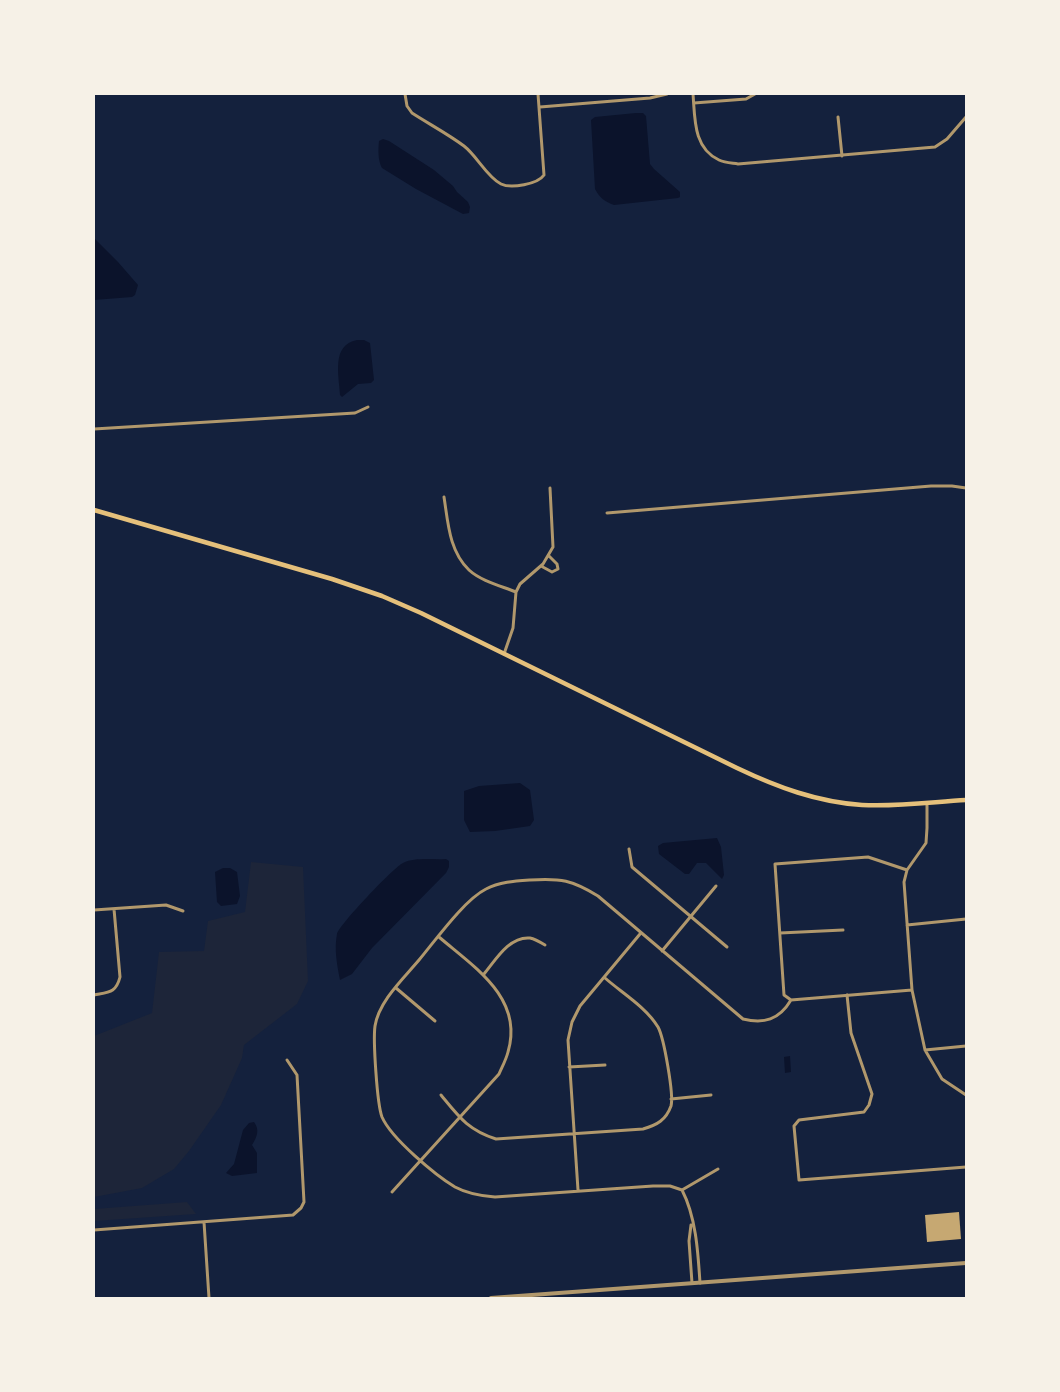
<!DOCTYPE html>
<style>
body{margin:0}
#map{position:relative;width:1060px;height:1392px;overflow:hidden;background:#14213d;font-family:"IBM Plex Sans",sans-serif}
canvas{display:block}
.frame{position:absolute;inset:0;border:95px solid #f6f1e7;pointer-events:none}
</style>
<div id="map">
<canvas width="1060" height="1392"></canvas>
<div class="frame"></div>
</div>
<script>
const g = document.querySelector('canvas').getContext('2d');
g.lineJoin = 'round';
function paint(path, color) { g.fillStyle = color; g.fill(path, 'evenodd'); }
function stroke(path, color, width, dash) { g.strokeStyle = color; g.lineWidth = width; g.lineCap = dash ? 'butt' : 'round'; g.setLineDash(dash || []); g.stroke(path); }
paint(new Path2D(`
 M251,862L303,867L308,981L297,1004L244,1045L242,1058L221,1105L189,1151L174,1169L142,1188L94,1197V1036L152,1013L159,952L204,951L208,921L245,912Z
 M187,1202L196,1214L94,1221V1209Z`), '#1d2539');
paint(new Path2D(`
 M636,113H643L646,116L650,164L654,169L680,192V197L678,198L614,205C605,202 599,197 595,189L591,120L595,117Z
 M383,139L389,141L434,170L453,186L457,192L468,202L470,207L469,213L463,214L416,189L382,168C378,161 378,150 379,141Z
 M94,238L118,262L138,285L135,295L132,297L94,300Z
 M357,340H364L370,343L374,380L371,383L358,384L342,397L340,395C339,375 331,345 357,340Z
 M520,783L530,790L534,820L530,826L495,831L470,832L464,820V791L479,786Z
 M717,838L721,847L724,875L722,879L706,863H697L689,874H685L659,854L658,846L663,843Z
 M446,859L449,861V867L446,873L372,948L352,974L340,980C337,965 334,949 337,934C339,925 394,867 403,863C415,857 433,860 446,859Z
 M223,868H230L237,872L240,896L237,904L221,906L217,902L215,872Z
 M790,1056L791,1072L785,1073L784,1057Z
 M254,1122C260,1130 257,1137 252,1145L257,1153V1173L232,1176L226,1173L234,1164L243,1130L249,1123Z`), '#0b132b');
paint(new Path2D(`
 M959,1212L961,1239L927,1242L925,1215Z`), '#c6a872');
stroke(new Path2D(`
 M405,94L407,106L412,113C429,124 448,134 464,146C477,156 487,177 501,184C511,189 538,184 544,175L538,94
 M693,94C695,118 693,148 719,160C725,163 732,163 738,164L935,147L947,139L966,117
 M694,103L746,99L755,94
 M540,107L650,98L667,94
 M838,117L842,156
 M94,429L355,413L368,407
 M444,497C448,522 449,551 469,570C481,581 501,586 516,592
 M607,513L931,486H952L966,488
 M541,566L552,572L558,569L557,564L549,556
 M504,654L513,628L516,592L520,584L543,564L553,547L550,488
 M927,803V828L926,843L907,870L904,882L912,990L925,1050L942,1079L966,1095
 M629,849L632,867L727,947
 M94,910L166,905L183,911
 M907,925L966,919
 M780,933L843,930
 M662,951L716,886
 M484,974C495,961 509,936 530,938C535,939 540,942 545,945
 M396,988L435,1021
 M94,995C109,992 116,993 120,977L114,909
 M847,995L851,1033L872,1094L869,1105L864,1112L799,1120L794,1126L799,1180L966,1167
 M791,1000L784,995L775,864L868,857L907,870
 M791,1000L912,990
 M925,1050L966,1046
 M569,1067L605,1065
 M441,1095C459,1117 468,1130 496,1139L643,1129C657,1125 666,1120 671,1106C674,1095 664,1038 658,1027C646,1007 622,993 605,978
 M671,1099L711,1095
 M578,1190L568,1040L572,1022L580,1006L640,934
 M682,1190L718,1169
 M392,1192L499,1074C502,1067 506,1060 508,1052C524,998 474,967 439,937
 M204,1222L209,1298
 M691,1225L689,1241L692,1283
 M94,1230L293,1215L301,1208L304,1202L297,1075L287,1060
 M700,1283C698,1252 696,1217 682,1190L670,1186H653L495,1197C481,1196 468,1194 455,1187C435,1175 391,1138 382,1117C377,1104 373,1040 375,1026C379,1001 403,979 419,960C435,941 464,900 486,889C499,882 515,881 530,880C561,878 572,880 598,896L743,1019C764,1024 779,1020 791,1000`), '#b1986c', 3);
stroke(new Path2D(`
 M491,1298L966,1263`), '#b1986c', 4);
stroke(new Path2D(`
 M94,510L332,579L382,596L421,613L737,768C777,787 817,802 862,805C897,807 932,802 966,800`), '#e5c07b', 4.5);
</script>
